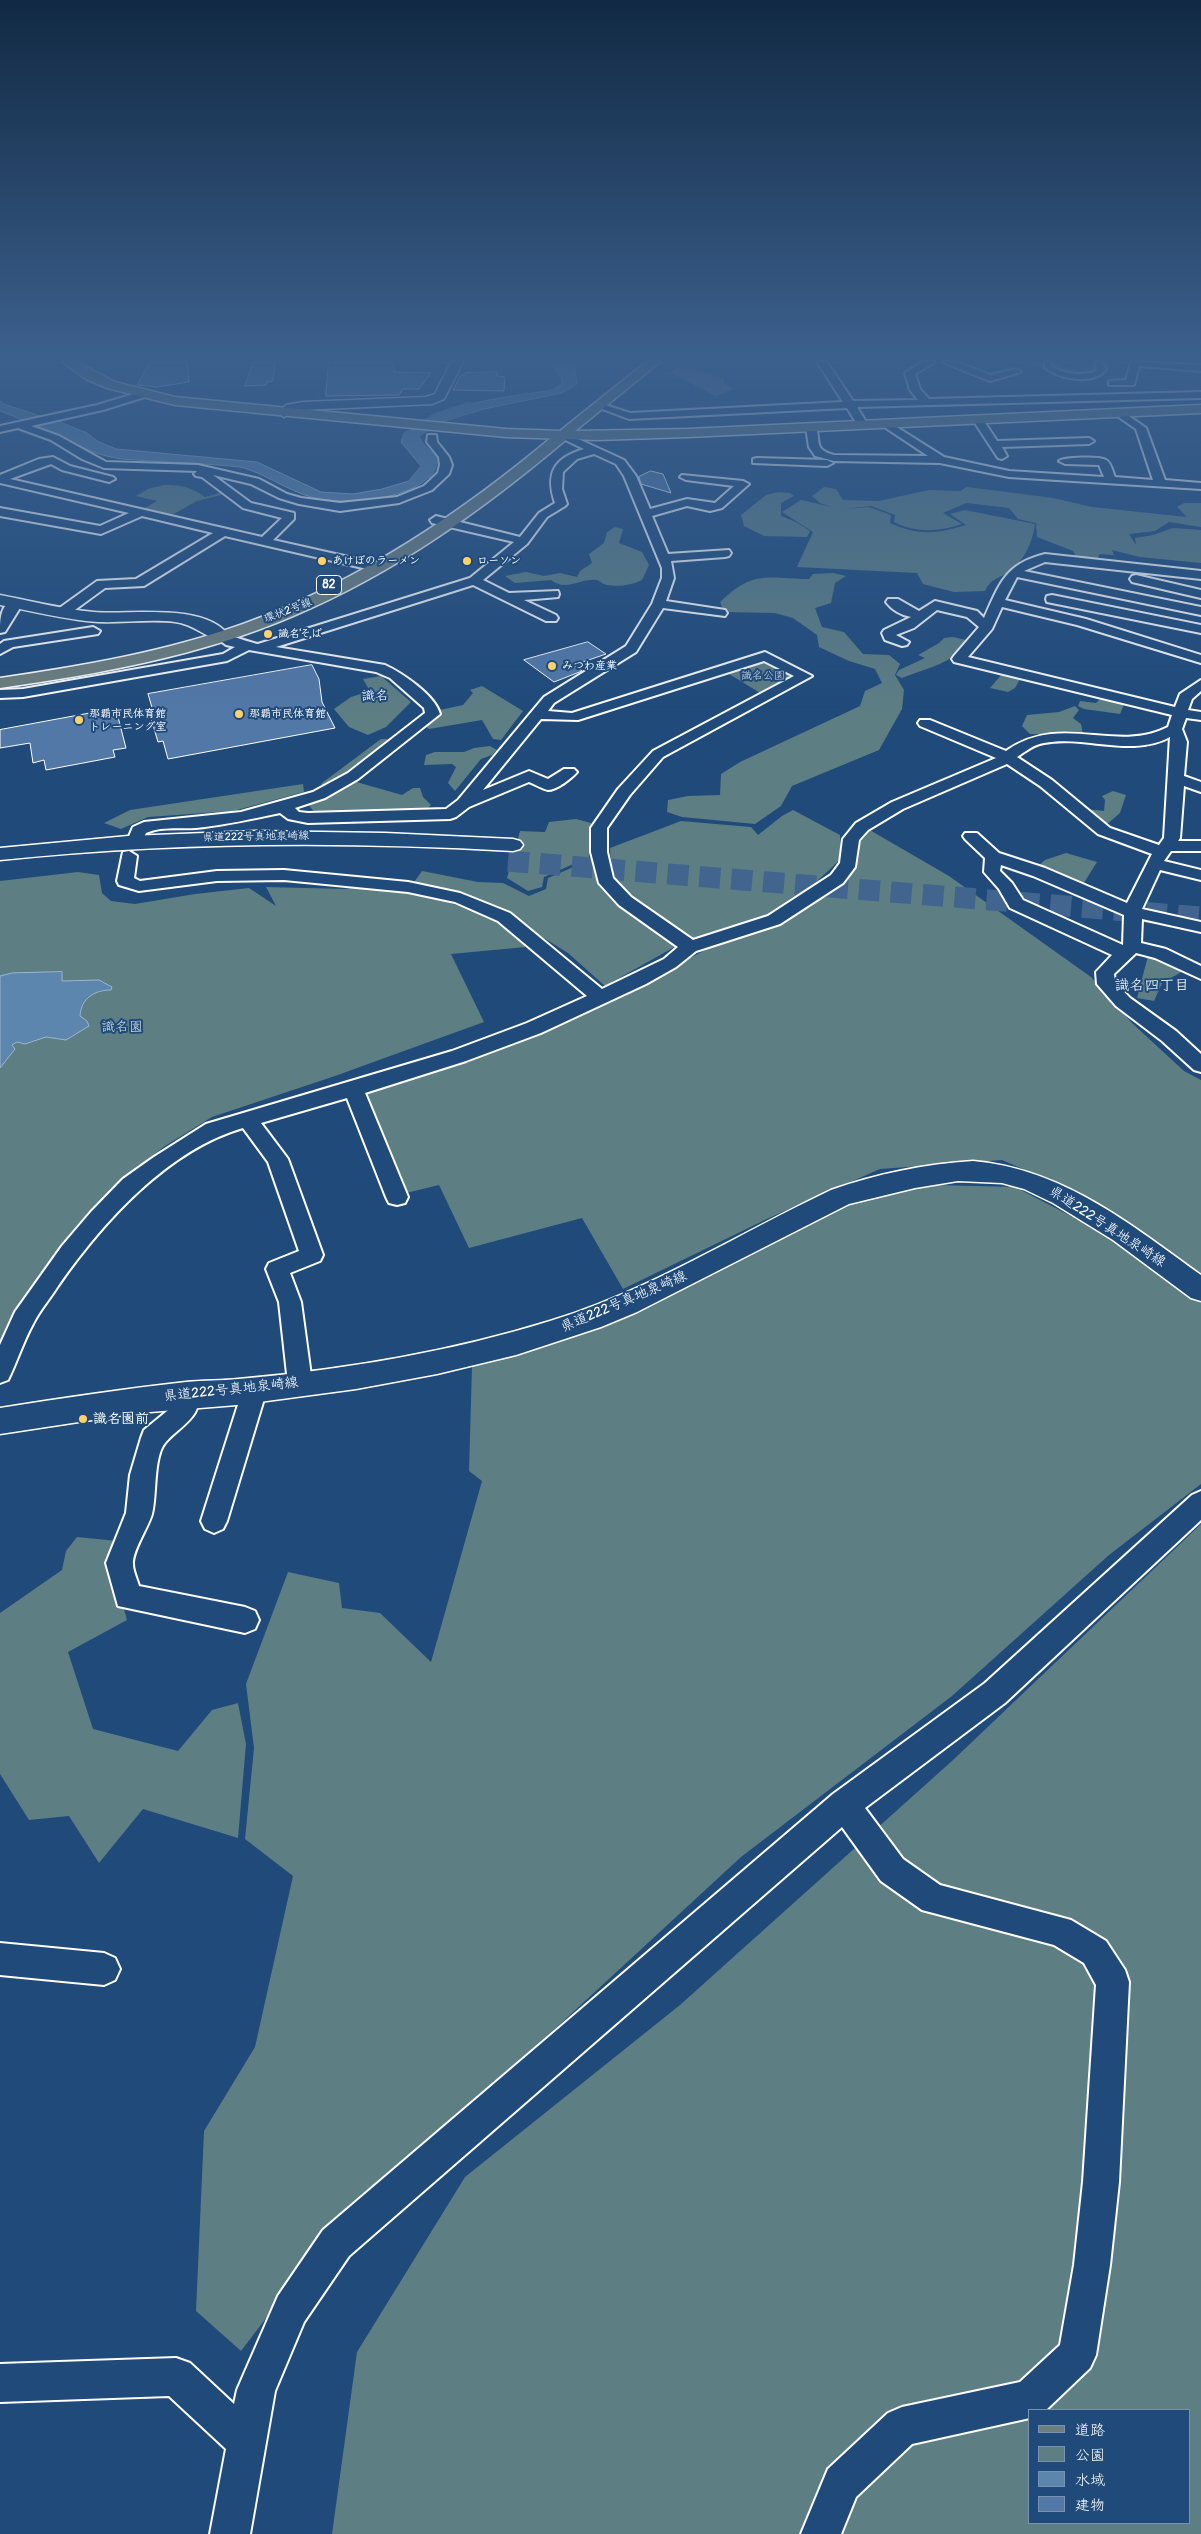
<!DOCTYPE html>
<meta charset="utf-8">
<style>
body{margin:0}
#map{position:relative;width:1201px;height:2534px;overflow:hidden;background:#1f4a7a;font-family:Pangolin,"Klee One",sans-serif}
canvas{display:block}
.legend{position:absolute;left:1028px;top:2409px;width:162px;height:115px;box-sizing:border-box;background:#1f4a7a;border:1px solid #7992af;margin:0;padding:6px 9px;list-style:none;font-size:15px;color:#fff}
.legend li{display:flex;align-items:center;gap:10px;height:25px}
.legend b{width:25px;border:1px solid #7992af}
</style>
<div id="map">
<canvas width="1201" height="2534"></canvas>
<ul class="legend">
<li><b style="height:6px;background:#6d7e7c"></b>道路</li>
<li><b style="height:14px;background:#5d7e83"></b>公園</li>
<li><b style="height:14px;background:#5c86ad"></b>水域</li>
<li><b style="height:14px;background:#5278a7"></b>建物</li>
</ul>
</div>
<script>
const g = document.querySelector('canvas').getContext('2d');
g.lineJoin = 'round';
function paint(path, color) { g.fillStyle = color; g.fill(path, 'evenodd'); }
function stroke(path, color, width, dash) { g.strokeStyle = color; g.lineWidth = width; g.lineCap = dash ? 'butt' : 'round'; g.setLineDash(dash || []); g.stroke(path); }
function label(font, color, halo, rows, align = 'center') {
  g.font = font + ' Pangolin,"Klee One",sans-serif'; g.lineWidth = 4; g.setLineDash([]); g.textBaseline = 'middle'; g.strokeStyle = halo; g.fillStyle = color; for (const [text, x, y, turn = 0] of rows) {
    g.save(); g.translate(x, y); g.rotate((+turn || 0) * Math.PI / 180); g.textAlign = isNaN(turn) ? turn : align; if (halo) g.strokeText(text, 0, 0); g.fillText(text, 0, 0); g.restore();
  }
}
paint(new Path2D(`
 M1026,362C1035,362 1046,361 1054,362C1073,366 1076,379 1094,362H1110C1097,396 1048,373 1026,362Z
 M676,367L682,369L692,368L724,379V383L733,389L716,396L670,373Z
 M164,485C182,485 191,487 205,497L223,492L225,494L197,501L170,516L143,509L157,501L136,496L148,489Z
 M824,487L836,489L843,500L879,501L929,490L960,491L967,487L1053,498L1092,507L1187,517L1177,507L1184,503H1201V527L1169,522L1155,531L1129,534L1136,545L1135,538L1153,535L1173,528L1201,530V563L1140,557L1112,550L1114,555L1099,554L1098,562L1078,560L1073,551L1037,537L1036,523L1018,519L1009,508L966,503L943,513L962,524C940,532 915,533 894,522L895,515L871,506L844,509L869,507L891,515L890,523C919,536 936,534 966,525L950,514L965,510L1035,524C1032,544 1024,562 1006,574C996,579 990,580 985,591L954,592L923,584L917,573L797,567L813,532L782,512L801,500L832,507L820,503L812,496Z
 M778,492L790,493L794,496L781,503V516L796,522L810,531L807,537L764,536L744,526L741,515L766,495Z
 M615,527L623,529L619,543L642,552L649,565L642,580C632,585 619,587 607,585C604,585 600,581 597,580C581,578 566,592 551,580L515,583L505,576L526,572L544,576L560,573L577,577L580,571L592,563L589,554L604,543L607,532Z
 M833,573L846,576L835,583L831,603L815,608L822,627L844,632L863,654L889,655L900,664L895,675L904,690L902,709L879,750L792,786L781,806L755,824L682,817L667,812L668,800L688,796L720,795L721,774L740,762L860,706L865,691L882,683L875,669L849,661L819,647L817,635L793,618L775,613L724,612L720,602C753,570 767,578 809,579L813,574Z
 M953,637L970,641C952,664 927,668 902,678L896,675L899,670L925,658L918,655L939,643L944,638Z
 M758,661L772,662L794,672L796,679L762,694L724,671Z
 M1002,674L1020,679L1015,688L1008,692L990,688Z
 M381,676L411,702L386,727L368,735L349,727L334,709L351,697L370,691L363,679Z
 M482,686L523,711L501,740L493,739L482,720L429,729L425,726L438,714L440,710L463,705L473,693L470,690Z
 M1102,697L1125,702L1120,714L1084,709L1078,706L1080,701L1096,703Z
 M1075,706L1079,710L1073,718L1081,724L1083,735L1030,734L1022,726L1027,715L1059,712Z
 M381,739H393L334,783L320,788L322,783Z
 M490,746L497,750L492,755L481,759L455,791L448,783L456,767L452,764L424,765L426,755L435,752H464L474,748Z
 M353,781L402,795L413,788H420L423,797L431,805L427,809L315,813L308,804Z
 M303,784L304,792L233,811L148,817L121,829L104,823L130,810Z
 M1113,791L1126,795L1120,813L1106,825L1098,822L1085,809L1104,811L1105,800L1102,796Z
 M793,810L840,835L841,859L817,881L751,925L690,942C658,918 610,893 610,848L681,821L751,827L758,835L782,816Z
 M576,819L591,823L589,857L544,877L542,887L528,891L507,878L520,831L545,832L549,822Z
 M868,829L949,876L1091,977L1133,1024L1184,1071L1201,1080V1280L1081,1194L1002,1160L880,1169L771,1217L623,1289L582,1218L469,1248L439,1185L406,1193L364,1095L492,1050L604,1004L724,940L779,926L855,870L857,848Z
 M1066,853L1097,862L1082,886L1036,868L1045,860Z
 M590,860L610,894L631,914L678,945L605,986L568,953L518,922L412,885L422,871L478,882L503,883L529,896L546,889L548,878Z
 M78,872L99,875L102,893L111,901L135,904L195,894L249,888L276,906L266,887L346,889C386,880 477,906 510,930C516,934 521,941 526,947L451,954L484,1022L335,1076L212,1117L165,1146L119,1182L91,1211L65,1242L20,1306L0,1347V881Z
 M1148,956L1160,957L1185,970L1162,983L1154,1001L1137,998Z
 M935,1185L1015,1187L1098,1230L1201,1303V1484L1109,1555L952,1696L741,1857L558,2026L347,2212L241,2351L196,2311L204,2131L255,2047L293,1876L245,1839L254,1748L246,1684L288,1572L339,1583L342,1608L380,1613L431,1662L482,1481L469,1471L472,1366L629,1316L853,1200Z
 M1201,1524V2534H332L357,2352L465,2177L680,2005L953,1760ZM1030,2410H1190V2523H1030Z
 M77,1537L117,1541L114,1573L127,1620L68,1652L93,1729L178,1751L212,1710L238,1703L246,1744L238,1838L143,1809L99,1863L69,1816L29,1820L0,1774V1613L62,1570L66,1551Z`), '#5d7e83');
const water = new Path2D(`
 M551,362H574L577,384L562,393L484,409L441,422L425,421C464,400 510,397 553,390L561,385L562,380Z
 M0,401L4,404L43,417L23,420L0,411Z
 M55,420L87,433L97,441L116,449L257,462L321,492L353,494L382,489L409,481L421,466L401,442L405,432L421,434L416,439C422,450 430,452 436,466C422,501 342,506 311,497C287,490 267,475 244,468C236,466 226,466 218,465C186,462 154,462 123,459C91,456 64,437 34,426Z
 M62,972V981L99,980L112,987L111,990C95,990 81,998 80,1016L87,1021L89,1026L66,1040L46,1037L25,1044L17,1042L12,1045L15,1049L0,1068V976L12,973Z`);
paint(water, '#5c86ad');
stroke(water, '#9db6ce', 1);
paint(new Path2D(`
 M468,402L474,403L477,407L474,411L445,422L420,436C427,455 449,452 431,478H417L415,474L420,466L419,457L405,444L402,434L433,414Z`), '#5c86ad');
const building = new Path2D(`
 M150,362H187L189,382L157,387L138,385Z
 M254,362H275L273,381L267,382L266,385L245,386Z
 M329,362H394V372L431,373L419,389H403L399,395L326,396Z
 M497,372V376L505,377L504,391L453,390L461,375H466V373Z
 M651,471L663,474L671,493L641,484L639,477Z
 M588,642L606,654L574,665L582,671L554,682L524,660Z
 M312,665L319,679L322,702L335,728L168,759L163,741L158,742L149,711H153L148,694Z
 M108,710L110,718L118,717L126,748L113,750L115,757L46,770L44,760L33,763L30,743L0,748V730Z`);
paint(building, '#5278a7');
stroke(building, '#fff', 1);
stroke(new Path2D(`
 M508,861L1201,917`), '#41658e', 21, [21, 11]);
const pedestrian = new Path2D(`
 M1045,362H1051V366C1066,375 1082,376 1097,371L1095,362H1102L1106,369C1094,386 1057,379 1045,367Z`);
const minor = new Path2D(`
 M817,362H827L853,401L918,400L910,390L905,373L922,362H935L915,374L920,389L929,399L1201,392V398L857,407L868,425L863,428L859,427L847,408L629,419L594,406L599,403L630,413L843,402Z
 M942,362H957L991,375L1016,369L1021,372L990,381Z
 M1131,362L1201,365V371L1139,366L1134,385H1109V381L1126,380Z
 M144,391L149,394L148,396L103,410L31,426L59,436L106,462L198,465L259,479L287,494L301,498L340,503L397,497L424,486L438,473L440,465L439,457L427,442L428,435H436L437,442L449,457L452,465L449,474L432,490L399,503L340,511L299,504L279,498L251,484L213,475L251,503L294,513V519L273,540L371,562L373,565L367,569L225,536L144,586L105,588L68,615H58L56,612L58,609L97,581L136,579L213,533L142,516L101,534L0,516V508L100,526L129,513L0,483V475L39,459L53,457L70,466L113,477L115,479L109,482L62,470L51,464L10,479L262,537L282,518L243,508L202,477L196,476L194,474L197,471L104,468L82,459L51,440L18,428L0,432V426L97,405Z
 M1120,410L1146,428L1165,480L1201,483V489L1009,477L940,463L834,461L815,456L809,447L806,427L811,424L815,425C822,441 812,449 834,455L928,456L883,426L882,424L887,421L944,457L1009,471L1104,477L1099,465L1065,464L1059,461C1063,457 1101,456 1106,460C1111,462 1113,473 1115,477L1153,480L1136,429L1116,415L1115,413Z
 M978,417L982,418L997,441L1089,438L1094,441L1089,444L1002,447L1007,456L1002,459L998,458L973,420Z
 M563,432L624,460L636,476L650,509L687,499L715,503L734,486L686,480L680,477L682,475L743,481L749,484L722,508L710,511L687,506L652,516L668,554L729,550L731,553L729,556L725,557L671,561L674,578L666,601L725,610L727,613L725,616L663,608L636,652L554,703L548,711L572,713L765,652L812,676L663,757L630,795L607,828V852L613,878L631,897L693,940L768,916L831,875L840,863L843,839L856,823L892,802L996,758L920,726L918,723L920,720H930L1006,751C1061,712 1115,754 1168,727L1172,715L954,662L952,659L954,656L979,627L967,617L937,610L914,628L896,635L909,642L907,645L902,646L885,640L882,633L884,630L911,617C901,615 892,610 886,602L888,599H898L919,611L935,601L977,611L984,618C1000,583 1005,564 1045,554L1201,571V579L1045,562L1024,571L1201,607V615L1017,577L1005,600L1086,619L1201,655V663L1077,625L1002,607L992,629L968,657L1175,707L1180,694L1201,680V691L1192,699L1188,710L1201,712V720L1186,718L1182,729L1187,742L1184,776L1201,782V792L1184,786L1180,838L1178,841H1201V851H1171L1164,861L1201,870V880L1160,870L1142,909L1201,922V932L1142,919L1141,943L1166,949L1201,966V979L1155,958L1136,953L1114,974L1115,982L1130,998L1176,1031L1201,1054V1072L1194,1070L1162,1041L1116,1006L1097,984L1096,972L1112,955L1010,908L999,889L984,872L985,858L965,839L963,836L965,833H977L999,853L1045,868L1127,903L1152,854L1098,834L1040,786L1007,764L903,809L868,830L859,840L855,867L843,883L780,924L696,951L676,967L646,984L541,1033L466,1061L365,1093L408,1197L405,1203L397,1205L389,1203L386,1197L347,1098L261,1123L288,1159L323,1255L320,1261L290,1273L301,1302L312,1383L309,1390L300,1393L291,1390L288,1383L279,1302L266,1269L269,1263L299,1251L268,1162L243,1128C167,1150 102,1223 58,1286C50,1299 39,1311 33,1324C23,1342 17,1362 8,1380L0,1383V1345L15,1312L62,1246L91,1212L123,1179L154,1157L206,1124L452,1051L527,1023L587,996L498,921L455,902L408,892L284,880L217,881L139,891L119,885L117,881L123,852L129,851L137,856L134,878L140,881L217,871L284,870L408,882L460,893L510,913L602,989L664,959L678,947L619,905L599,883L591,852V828L618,789L653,751L794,676L764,661L578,720L541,719L483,790L529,771L548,779L564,769H574L577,772C572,778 557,790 548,790C542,789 535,784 529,782L469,807L456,817L450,819L308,823L288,819L280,813C252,819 225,825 196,828C180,829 161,826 146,833L141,844L135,846L127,841L133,827L144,822L241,812L313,792L348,773L425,713L424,708L390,678L376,672L249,650L227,661L23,697L0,698V690L23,689L223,654L235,647L226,645L214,636L216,633C222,632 248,642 258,644L470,578L514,542L432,523L430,520L436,516L520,537L539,513L555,503C545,473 554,458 584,449L559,437L558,435ZM594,454L616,464L624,476L662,568V578L652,604L626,646L544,697L458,800L446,809L308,813L299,812L295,808L325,798L358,779L440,714C435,695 402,673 385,665L276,647L473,585L546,621H556L558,618L556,615L524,600L558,597L559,594L558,591L509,593L483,580L527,544L547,517L565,506L567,504L562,489L563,472L577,459ZM1170,737L1164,838L1159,845L1110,828L1052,780L1017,757C1025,752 1034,744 1044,743C1085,735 1131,758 1170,737ZM1001,865L1033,876L1124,915L1123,945L1023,900L1012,883L1000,871Z
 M757,458L827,460L833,463L827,466L753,463V459Z
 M1136,575L1201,590V598L1132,582L1130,579L1132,576Z
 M1052,595L1201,625V633L1047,602L1046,599L1047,596Z
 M16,599L23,603L5,632L0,633C0,620 0,603 16,599Z
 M93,627L100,631L98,634L13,647L0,654V644L4,641Z
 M255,1379L264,1382L267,1389L227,1521L223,1529L214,1533L205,1529L201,1521L243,1389L246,1382Z
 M186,1385L195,1388C208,1415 179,1426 165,1443C153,1458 157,1496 152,1514C148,1528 132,1551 133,1564C133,1571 137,1579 139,1586L245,1607L255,1611L259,1620L255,1629L245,1633L118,1606L106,1563L126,1513L130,1475L141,1438L144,1430L172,1407L177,1388Z
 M1201,1491V1520L1005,1703L865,1808L903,1859L940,1885L1071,1920L1106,1941L1125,1970L1129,1982L1119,2182L1110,2265L1096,2355L1090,2368L1046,2410H1030V2418L912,2444L856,2497L841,2534H801L828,2469L888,2413L902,2407L1020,2382L1060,2345L1074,2265L1083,2182L1096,1985L1084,1963L1054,1945L922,1910L881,1881L842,1827L349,2256L304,2322L275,2391L250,2534H210L226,2449L169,2396L0,2402V2364L176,2358L190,2363L234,2404L237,2390L278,2296L323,2230L833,1794L985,1683L1192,1495Z
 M0,1943L104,1953L115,1958L120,1969L115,1980L104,1985L0,1975Z`);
const tertiary = new Path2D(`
 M451,362H463L444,399L432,404L303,410L294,411L284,417L278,413L286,405L303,402L426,397L435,394Z
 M0,595C31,601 62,609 94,612C130,615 206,602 229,636L221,641C205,637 193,624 175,622C150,619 124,623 98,622C65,620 32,611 0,605Z`);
const secondary = new Path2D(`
 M256,831L385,833L513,839L520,841L523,845L520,849L513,851C341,841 171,842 0,860V848L128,836Z
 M973,1161C1063,1169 1130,1224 1201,1275V1301L1191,1298L1113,1240L1053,1203L1024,1189L1002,1183L958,1181L915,1188L849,1204L637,1312L601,1327L516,1355L437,1374L356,1389L237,1405L138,1413L0,1434V1408C62,1398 124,1389 186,1382C203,1380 221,1381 238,1379C343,1370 450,1352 550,1321C649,1291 738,1234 831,1190C876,1174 925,1164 973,1161Z`);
const primary = new Path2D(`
 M563,431L570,435L568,438C484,509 395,573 293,616C200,656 99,674 0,688V678C82,666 165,652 243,624C361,581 463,512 558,432Z`);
const trunk = new Path2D(`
 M62,362H77L115,382L175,397L506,429L560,431L646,362H660L575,431L688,429L1201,405V413L688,437L597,440L506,437L175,405L107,388L86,379Z`);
stroke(pedestrian, '#fff', 4);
stroke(minor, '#fff', 4);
stroke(tertiary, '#fff', 3);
stroke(secondary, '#fff', 3);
stroke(primary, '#fff', 3);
stroke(trunk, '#fff', 3);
paint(pedestrian, '#1f4a7a');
paint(minor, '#1f4a7a');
paint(tertiary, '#1f4a7a');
paint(secondary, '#1f4a7a');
paint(primary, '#6d7e7c');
paint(trunk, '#6d7e7c');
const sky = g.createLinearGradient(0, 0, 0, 717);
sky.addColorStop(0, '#112943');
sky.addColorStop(0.5, '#3c608d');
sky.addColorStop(1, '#3c608d00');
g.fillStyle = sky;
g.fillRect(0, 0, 1201, 717);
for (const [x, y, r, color] of [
 [322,561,5,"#ffd166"],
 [467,561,5,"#ffd166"],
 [268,634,5,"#ffd166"],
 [552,666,5,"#ffd166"],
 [239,714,5,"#ffd166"],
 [79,720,5,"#ffd166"],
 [83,1419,5,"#ffd166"]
]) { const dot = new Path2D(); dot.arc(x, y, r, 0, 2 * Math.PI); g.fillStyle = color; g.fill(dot); stroke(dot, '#1f4a7a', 2); }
label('bold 11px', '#fff', '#1f4a7a', [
 ["あけぼのラーメン",332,561],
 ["ローソン",477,561],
 ["識名そば",278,634],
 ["みつわ産業",562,666],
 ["那覇市民体育館",89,714],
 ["トレーニング室",89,727],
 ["那覇市民体育館",249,714]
], 'left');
label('11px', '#fff', '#1f4a7a', [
 ["環状2号線",288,611,-21],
 ["県道222号真地泉崎線",256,837,-1]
]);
label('11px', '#d6dfe0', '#1f4a7a', [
 ["識名公園",763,676]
]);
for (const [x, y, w] of [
 [329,585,25]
]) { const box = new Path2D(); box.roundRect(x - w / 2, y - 9.5, w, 19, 4); g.fillStyle = '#1f4a7a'; g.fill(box); stroke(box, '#fff', 1); }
label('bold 12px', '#fff', null, [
 ["82",329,585]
]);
label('14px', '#fff', '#1f4a7a', [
 ["識名",375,696]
]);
label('14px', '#d6dfe0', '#1f4a7a', [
 ["識名園",122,1027]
]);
label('14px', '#fff', '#1f4a7a', [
 ["県道222号真地泉崎線",1107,1227,33],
 ["県道222号真地泉崎線",624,1302,-23],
 ["県道222号真地泉崎線",231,1390,-6]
]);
label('bold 14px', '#fff', '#1f4a7a', [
 ["識名園前",93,1419]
], 'left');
label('15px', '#fff', '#1f4a7a', [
 ["識名四丁目",1152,986]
]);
</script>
